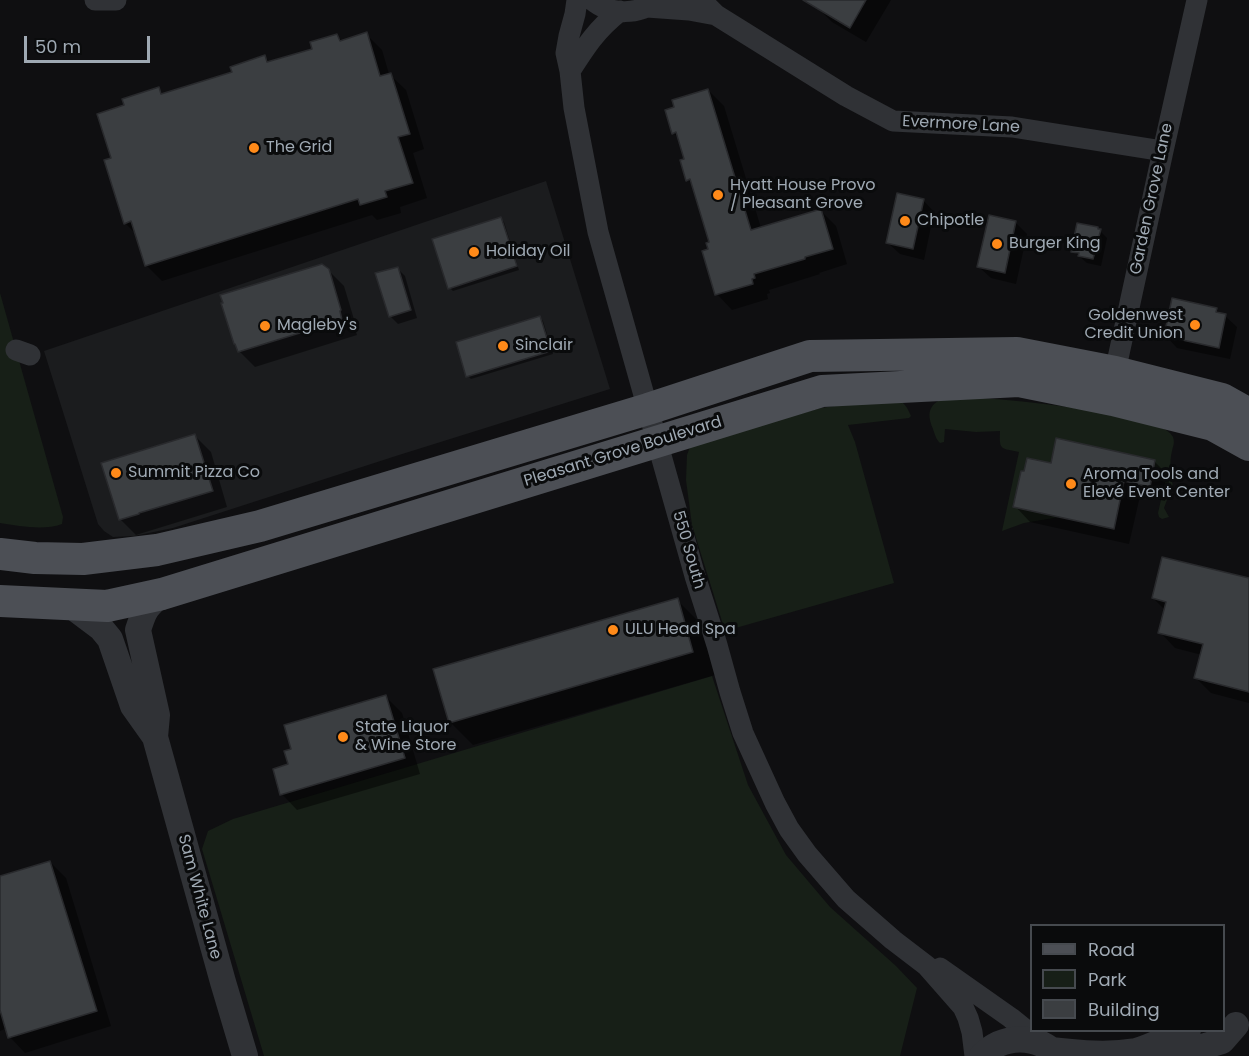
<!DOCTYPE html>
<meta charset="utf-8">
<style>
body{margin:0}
#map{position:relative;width:1249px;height:1056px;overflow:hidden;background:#0f0f11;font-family:Poppins,sans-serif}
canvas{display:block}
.legend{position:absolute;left:1030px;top:924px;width:195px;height:108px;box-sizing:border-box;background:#0a0b0c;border:2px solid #464a4f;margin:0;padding:8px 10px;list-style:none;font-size:18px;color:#9fa9b3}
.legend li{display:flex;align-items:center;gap:12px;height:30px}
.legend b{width:30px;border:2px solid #464a4f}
.scale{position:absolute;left:24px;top:36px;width:126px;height:27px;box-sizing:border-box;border:3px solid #9fa9b3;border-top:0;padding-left:8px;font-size:18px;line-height:21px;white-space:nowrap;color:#9fa9b3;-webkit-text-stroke:4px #0a0b0c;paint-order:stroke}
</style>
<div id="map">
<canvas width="1249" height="1056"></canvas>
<ul class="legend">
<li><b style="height:8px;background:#4c4f55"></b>Road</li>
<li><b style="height:16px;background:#171f17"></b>Park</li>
<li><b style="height:16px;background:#3b3e41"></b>Building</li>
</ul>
<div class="scale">50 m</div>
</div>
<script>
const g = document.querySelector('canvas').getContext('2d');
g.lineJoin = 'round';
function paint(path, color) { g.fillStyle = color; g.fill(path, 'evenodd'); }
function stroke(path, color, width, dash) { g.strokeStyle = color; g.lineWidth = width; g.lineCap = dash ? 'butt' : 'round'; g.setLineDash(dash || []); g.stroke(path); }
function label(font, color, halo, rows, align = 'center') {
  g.font = font + ' Poppins,sans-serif'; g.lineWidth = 6; g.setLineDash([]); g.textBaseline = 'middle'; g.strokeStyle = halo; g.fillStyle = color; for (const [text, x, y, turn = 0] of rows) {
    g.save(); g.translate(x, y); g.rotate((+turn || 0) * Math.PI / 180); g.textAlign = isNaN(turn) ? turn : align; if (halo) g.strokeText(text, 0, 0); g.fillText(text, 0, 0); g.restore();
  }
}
paint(new Path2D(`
 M546,181L610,389L399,455L173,528L134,536L113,537L104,531L98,524L44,351Z`), '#1b1c1e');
paint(new Path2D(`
 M0,293L63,517L62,524C43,531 20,526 0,523Z
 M950,396C1015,400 1078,405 1141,422C1151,425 1168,427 1173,437C1175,443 1173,446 1172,451C1169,462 1171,475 1173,487L1171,489L1164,508L1169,517L1162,519L1159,517L1158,513L1165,482L1151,478L1155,460L1056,438L1051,463L1027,458L1024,471H1021L1013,506L1060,517L1024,523L1002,531L1019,452C1001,448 999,451 1000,431L976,432L945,429L944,442L940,443C936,439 935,435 933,429C925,410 931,402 950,396Z
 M887,398C902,400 905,402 911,416L909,418L848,425L855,442L894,583L725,631L692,525L686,480L687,455L691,444L821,408Z
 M712,676L748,785L786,855L830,907L896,966L917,988L900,1056H264L202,849L208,831L233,819Z`), '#171f17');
paint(new Path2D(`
 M820,0H891L866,42L832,22L816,6Z
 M366,34L382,50L389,74L406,90L424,149L413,153L427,198L400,207L401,213L377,220L372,215L162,281L146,265L136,234L125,223L113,159L126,106L158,89L164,95L234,73L265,57L271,63L314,50L337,36L343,41Z
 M708,90L724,106L761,228L820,210L836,226L847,264L819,273L820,274L769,290L770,293L767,294L768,299L732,310L717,294L710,250L711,243L694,186L688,180L686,160L680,139L673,133Z
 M923,200L934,212L924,260L900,254L888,243Z
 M500,218L504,222L519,270L453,291L450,288Z
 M1015,222L1027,234L1016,284L991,278L979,267Z
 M1097,228L1107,238L1101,266L1087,263L1073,251Z
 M397,268L405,276L417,318L398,324L390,316Z
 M328,270L344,286L356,326H354L357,335L255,367L239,351L225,304Z
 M1216,309L1222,315L1225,316L1237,327L1230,359L1177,348L1166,336Z
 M540,317L543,321L553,354L471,379L468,376Z
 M195,436L211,452L227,507L136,535L120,519Z
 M1057,440L1155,462L1170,477L1165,501L1140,496L1129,544L1030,522L1015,506L1052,465Z
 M1249,580V703L1211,693L1196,678L1202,655L1175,648L1160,632L1165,610L1153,598Z
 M677,600L700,623L715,675L473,745L450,722Z
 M386,697L402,713L420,774L297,810L282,794L290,765Z
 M50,862L66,878L111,1026L25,1053L10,1037L7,1028L0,1031V878Z`), '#0007');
const building = new Path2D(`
 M803,0H866L850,28Z
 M367,32L380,76L391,73L410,134L398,137L413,183L385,191L387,197L360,205L358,199L145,266L131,221L124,224L104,160L111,158L97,114L124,105L122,99L159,87L161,94L232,72L230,67L265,55L267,62L312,49L310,42L337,34L340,41Z
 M708,89L751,230L821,209L833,249L805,257V259L754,274L755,278L752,279L753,284L715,295L702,251L708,249L706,243L709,242L690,179L686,181L680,160L684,159L676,132L672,134L665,110L674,107L672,100Z
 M897,193L924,199L913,249L886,243Z
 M989,215L1016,221L1005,273L977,267Z
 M501,217L517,266L448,289L432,239Z
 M1077,223L1098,227V229H1101L1093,259L1078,256L1079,253L1071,252Z
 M322,264L329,269L341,310L340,311L342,320L238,352L235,344H234L221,303H223L220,295Z
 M398,267L411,310L389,317L375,273Z
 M1172,298L1217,308L1216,312L1226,314L1219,348L1164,336Z
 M540,316L551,351L466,377L456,342Z
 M195,434L213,491L139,513V514L119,520L101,463Z
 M1056,438L1155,460L1150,487L1124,481L1114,529L1013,507L1021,471H1024L1027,458L1051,463Z
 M1162,557L1249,578V692L1194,678L1203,644L1158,633L1166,602L1152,598Z
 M678,598L693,652L449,723L433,669Z
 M386,695L405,758L280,795L273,769L288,764L284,751L291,749L284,725Z
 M50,861L97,1011L8,1038L0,1010V876Z`);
paint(building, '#3b3e41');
stroke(building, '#292a2d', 1.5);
stroke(new Path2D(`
 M95,0H116
 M577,0L575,14L569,36L566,53L570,71L574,108L598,232L695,576L717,645L730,692L743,733L775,803L789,829L807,854L846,899L893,940L927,966L963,1007L968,1018L972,1032L975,1056
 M592,0C611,16 639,15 658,0
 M701,0L716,15L846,96L893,121L1012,127L1163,151
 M647,7L689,10L716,15
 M570,71C586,46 596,30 620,11
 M16,350L30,355
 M1114,383L1115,372L1163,151L1197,0
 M940,968L1011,1018L1027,1031L1037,1042`), '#303236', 21);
stroke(new Path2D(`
 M69,604L101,628L110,639L133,706L155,737L223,982L245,1056
 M155,737L157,715L138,630C144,611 146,606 162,594
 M1052,1050C1080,1053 1107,1056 1136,1051C1154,1046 1170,1036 1188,1030
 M982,1056C1003,1034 1037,1034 1058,1056
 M1173,1056L1222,1041L1236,1025`), '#303236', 26);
stroke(new Path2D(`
 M0,554L35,558L83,559L157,550L260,526L648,409L810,356L1017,353L1115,372L1222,399L1249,414
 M0,601L107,606L162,594L822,391L1019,381L1113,400L1213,425L1249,445`), '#4c4f55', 32);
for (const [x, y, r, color] of [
 [254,148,6,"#ff8a19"],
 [718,195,6,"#ff8a19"],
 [905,221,6,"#ff8a19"],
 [997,244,6,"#ff8a19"],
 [474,252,6,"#ff8a19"],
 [1195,325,6,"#ff8a19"],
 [265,326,6,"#ff8a19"],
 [503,346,6,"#ff8a19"],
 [116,473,6,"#ff8a19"],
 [1071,484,6,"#ff8a19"],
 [613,630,6,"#ff8a19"],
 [343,737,6,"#ff8a19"]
]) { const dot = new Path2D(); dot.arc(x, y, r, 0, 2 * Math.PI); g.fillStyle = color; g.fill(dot); stroke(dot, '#0a0b0c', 2); }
label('16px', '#9fa9b3', '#0a0b0c', [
 ["Evermore Lane",961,125,3],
 ["Garden Grove Lane",1152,199,-78],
 ["Pleasant Grove Boulevard",623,452,-17],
 ["550 South",688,550,74],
 ["Sam White Lane",199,897,75]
]);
label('16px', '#9fa9b3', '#0a0b0c', [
 ["The Grid",266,148],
 ["Hyatt House Provo",730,186],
 ["/ Pleasant Grove",730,204],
 ["Chipotle",917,221],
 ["Burger King",1009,244],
 ["Holiday Oil",486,252],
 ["Goldenwest",1183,316,"right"],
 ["Credit Union",1183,334,"right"],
 ["Magleby's",277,326],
 ["Sinclair",515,346],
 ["Summit Pizza Co",128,473],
 ["Aroma Tools and",1083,475],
 ["Elevé Event Center",1083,493],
 ["ULU Head Spa",625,630],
 ["State Liquor",355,728],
 ["& Wine Store",355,746]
], 'left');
</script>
